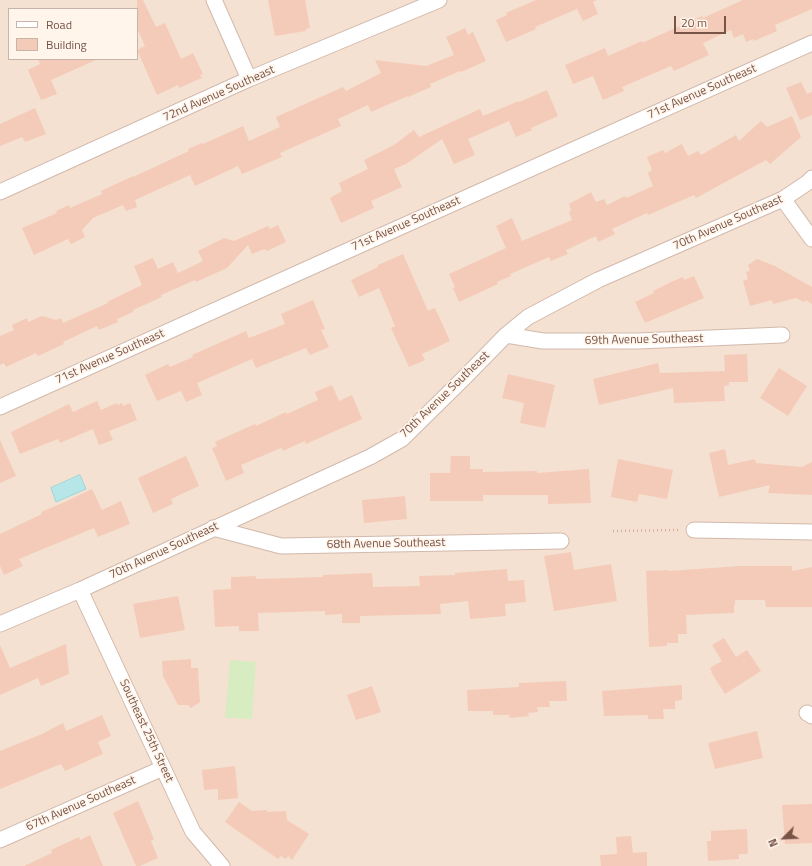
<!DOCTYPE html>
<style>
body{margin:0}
#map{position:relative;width:812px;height:866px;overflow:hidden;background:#fdf0e3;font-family:"Titillium Web",sans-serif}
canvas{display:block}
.legend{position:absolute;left:8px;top:8px;width:130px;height:52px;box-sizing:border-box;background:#fff5eb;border:1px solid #c9b4aa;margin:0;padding:5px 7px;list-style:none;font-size:12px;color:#775348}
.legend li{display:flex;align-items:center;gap:8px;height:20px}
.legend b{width:20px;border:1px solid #c9b4aa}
.north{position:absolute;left:764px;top:818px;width:40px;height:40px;-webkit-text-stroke:3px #fff5eb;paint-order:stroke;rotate:246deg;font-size:11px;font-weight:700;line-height:16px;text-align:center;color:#775348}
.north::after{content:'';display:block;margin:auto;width:14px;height:18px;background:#775348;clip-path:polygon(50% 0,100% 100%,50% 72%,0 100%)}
.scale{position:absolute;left:674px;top:16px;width:52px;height:18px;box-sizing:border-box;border:2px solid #775348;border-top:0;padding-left:5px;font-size:12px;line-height:14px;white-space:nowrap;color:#775348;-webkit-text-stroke:3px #fff5eb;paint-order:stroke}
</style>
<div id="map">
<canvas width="812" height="866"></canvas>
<ul class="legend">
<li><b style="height:5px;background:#fff"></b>Road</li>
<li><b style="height:11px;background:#f4cbb9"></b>Building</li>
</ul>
<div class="north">N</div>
<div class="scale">20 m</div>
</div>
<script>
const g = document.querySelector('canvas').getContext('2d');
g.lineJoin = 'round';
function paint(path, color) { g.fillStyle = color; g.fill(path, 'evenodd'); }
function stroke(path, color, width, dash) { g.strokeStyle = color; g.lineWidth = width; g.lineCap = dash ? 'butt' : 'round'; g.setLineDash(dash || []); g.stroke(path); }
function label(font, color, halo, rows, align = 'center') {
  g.font = font + ' "Titillium Web",sans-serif'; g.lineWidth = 3.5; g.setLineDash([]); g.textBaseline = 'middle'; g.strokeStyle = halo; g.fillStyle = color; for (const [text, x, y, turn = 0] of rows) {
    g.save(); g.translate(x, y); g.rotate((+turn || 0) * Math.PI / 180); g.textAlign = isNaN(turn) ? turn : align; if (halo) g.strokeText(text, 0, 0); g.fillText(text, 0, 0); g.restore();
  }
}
paint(new Path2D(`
 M0,0H812V866H0ZM9,9H137V59H9Z`), '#f5e1d1');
paint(new Path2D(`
 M230,660L256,662L252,719L225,718Z`), '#d7ecc1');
const water = new Path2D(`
 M80,475L86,489L56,502L51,488Z`);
paint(water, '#b7e6e8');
stroke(water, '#9cd7da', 1);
paint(new Path2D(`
 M137,0H143L156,27L165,23L181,59L193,53L203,74L200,75L202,78L179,88L178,85L157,95L137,50L145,46L137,28Z
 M268,0H305L310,28L306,29V31L275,36Z
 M536,0H597L593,2L598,14L583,21L577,9L535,27L536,29L506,42L496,20L507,15L506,13Z
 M743,0H812V9L775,25L777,31L754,41L753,39L746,42L743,34L734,38L731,30L703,43L709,55L674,71L671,66L622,87L624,91L603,100L593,76L573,84L565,65L605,48L608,56L642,41V43L702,16L703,18Z
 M465,28L468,35L473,32L486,61L461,72L460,71L430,84L431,87L408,97V96L371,112L368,105L338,119L341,126L280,153L282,157L242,174L238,166L195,186L190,175L135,200L137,207L126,211L123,205L93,218L82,230L85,237L71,244L68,239L34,255L22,228L57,213L56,211L69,205L70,208L102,194L101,191L133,176V177L189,151L188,149L202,143L203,144L243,126L249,141L280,127L276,117L343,87L346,91L381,73L375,60L426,66L454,55L446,37Z
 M38,59H98L51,80L57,94L41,100L28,70L40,64Z
 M801,82L807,94L812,92V115L800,120L786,88Z
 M547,90L558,116L531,128L532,130L516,137L509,121L468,139L475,155L454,164L442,139L406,164L394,169L402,187L371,201L374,208L341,223L330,198L342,191L339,183L368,169L364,160L394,145L414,130L419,137L480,109L483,116L519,101V102Z
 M35,108L46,134L25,142L22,137L0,146V124Z
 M792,116L801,137L770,164L766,160L696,198L694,195L648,215L647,213L612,229L615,234L598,242L596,236L566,250L568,254L551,261L549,257L510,274L511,276L497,282L498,284L459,302L453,288L455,287L449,274L506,248L496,226L512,218L522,241L572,220L569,212L571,210L569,204L591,192L596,202L604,199L607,205L625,196L626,198L653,186L648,173L652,170L647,157L663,150L665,153L682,144L688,156L698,151L701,155L736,135L739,141L761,121L767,127Z
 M278,225L286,242L267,251L265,249L252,254L248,245L227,268L196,282L195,280L161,295L162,297L133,310V312L117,319L118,322L99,330L97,326L63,342L64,344L38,356L36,353L6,367L4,363L0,365V336L14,330L12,325L27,318L28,322L42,316L56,320L61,318L63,323L108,303L107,302L142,285L134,266L153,258L158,269L173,262L178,273L203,261L198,251L224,238L234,241L268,226L270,229Z
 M403,254L428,311L435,308L450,341L422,354L425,360L409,367L391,328L395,326L379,288L359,297L351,280L378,267V265Z
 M757,259L775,266L812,287V304L806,300L804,302L796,298L773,304L772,300L750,306L743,281L748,279L746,272L750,271L748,265Z
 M694,276L704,298L645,323L635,302L654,293L653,291L671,282L683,277L684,280Z
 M313,300L325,329L321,330L329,347L310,355L306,348L256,368L252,359L197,383L202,395L186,402L181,391L157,401L145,375L168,364L170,367L193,357L192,355L246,331L249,338L285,324L281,314Z
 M747,354L748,382H729V385L724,386L725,401L674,403L673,388L599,405L593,379L658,363L660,373L725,371L724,355Z
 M779,368L807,386L788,416L760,398Z
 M508,374L555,385L545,428L520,423L524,403L502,398Z
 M332,385L339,401L352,395L362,419L306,444L305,441L283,451L281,448L241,465L244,473L226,481L212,448L217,446L215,442L255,424L256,426L286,412L287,414L318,400L315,392Z
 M97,401L101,410L117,403L118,405L122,403L123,406L130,403L137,420L109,431L113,440L99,445L93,429L60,443L58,439L20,454L11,432L69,404L73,412Z
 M0,440L16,476L0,483Z
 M725,449L728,465L755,459L756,463L802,467L812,462V495L768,493L770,485L719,497L709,453Z
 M186,456L199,486L171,499L173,504L153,513L138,478Z
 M451,456H470V469H483V472L537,471V473L589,469L591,503L548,504V495H483V501H430V473H450Z
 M618,459L673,470L667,499L639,494L637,502L611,497Z
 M92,489L102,510L121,501L130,524L98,537L94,528L19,559L23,566L4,575L0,566V534L42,514L41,512L67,501Z
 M405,496L407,519L364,523L362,500Z
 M571,552L574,570L611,564L617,601L554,611L544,556Z
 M740,566H792V571L812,567V607H766L765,600H735V605H734V613L686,615L687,634H678V643H667V646L649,647L646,571L668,570V571Z
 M507,569L508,581L524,580L526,602L505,604L506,616L470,619L468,601L440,604L441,614L360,616V623H342V614L325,615V611L258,613L259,631H239V626L215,627L213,590L231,589V577L256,576V579L323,577V575L372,573L373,587L420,586L419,576L455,575V573Z
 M178,596L185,630L140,638L133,604Z
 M724,638L736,657L747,650L761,671L725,694L711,672H712L710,668L722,661L712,645Z
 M66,644L69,674L41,686L38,678L0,695V645L10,668Z
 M191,659V668H198L200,702L191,708L188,705H178L163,676L162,661Z
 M566,681L567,701H549L550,707H537L538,712L528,713L529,716L509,718L510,715H493V711H468L467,690L519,687V683Z
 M682,685V700L675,701V709H663L664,719H648V715L604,716L602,691Z
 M372,686L381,712L356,720L347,695Z
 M102,715L111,736L98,742L103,754L65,771L61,764L0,789V751L42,734L63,723L66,731Z
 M757,731L763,758L715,769L708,743Z
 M235,766L238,798L218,800V789L204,790L202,770Z
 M138,801L154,839L151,841L158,858L140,866H136L113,813Z
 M239,802L252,811L267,810V812L286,811L287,820L309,834L292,860L288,856L286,859L281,856L278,859L225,822Z
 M812,804V843L785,844L782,805Z
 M747,829L748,854H739V859L708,861L707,841H711V831Z
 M90,835L103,866H24L52,853L51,850L79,837L80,840Z
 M631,836L633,853L647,852V866H601L600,855L617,854L616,837Z`), '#f4cbb9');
const minor = new Path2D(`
 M214,0L249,79
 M0,192L249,79L439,0
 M783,199L812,239
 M506,335L543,341H638L782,335
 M0,407L367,242L812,43
 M213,528L281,546L561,541
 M694,530L812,532
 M80,590L193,832L222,866
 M0,624L80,590L370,457L402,439L464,378L506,335L528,317L598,280L783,199L807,183L812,178
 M807,713L812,716
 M0,840L163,768`);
stroke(minor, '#d1b9ac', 17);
stroke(new Path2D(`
 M613,531L679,530`), '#d9ad9c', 2.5, [1, 3]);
stroke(minor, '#fff', 15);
label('12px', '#775348', '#fff5eb', [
 ["71st Avenue Southeast",702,92,-24],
 ["72nd Avenue Southeast",219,94,-24],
 ["70th Avenue Southeast",728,223,-24],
 ["71st Avenue Southeast",406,224,-24],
 ["69th Avenue Southeast",644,340,-1],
 ["71st Avenue Southeast",110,357,-24],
 ["70th Avenue Southeast",445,395,-44],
 ["68th Avenue Southeast",386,544,-1],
 ["70th Avenue Southeast",164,551,-25],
 ["Southeast 25th Street",146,731,65],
 ["67th Avenue Southeast",81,804,-24]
]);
</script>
